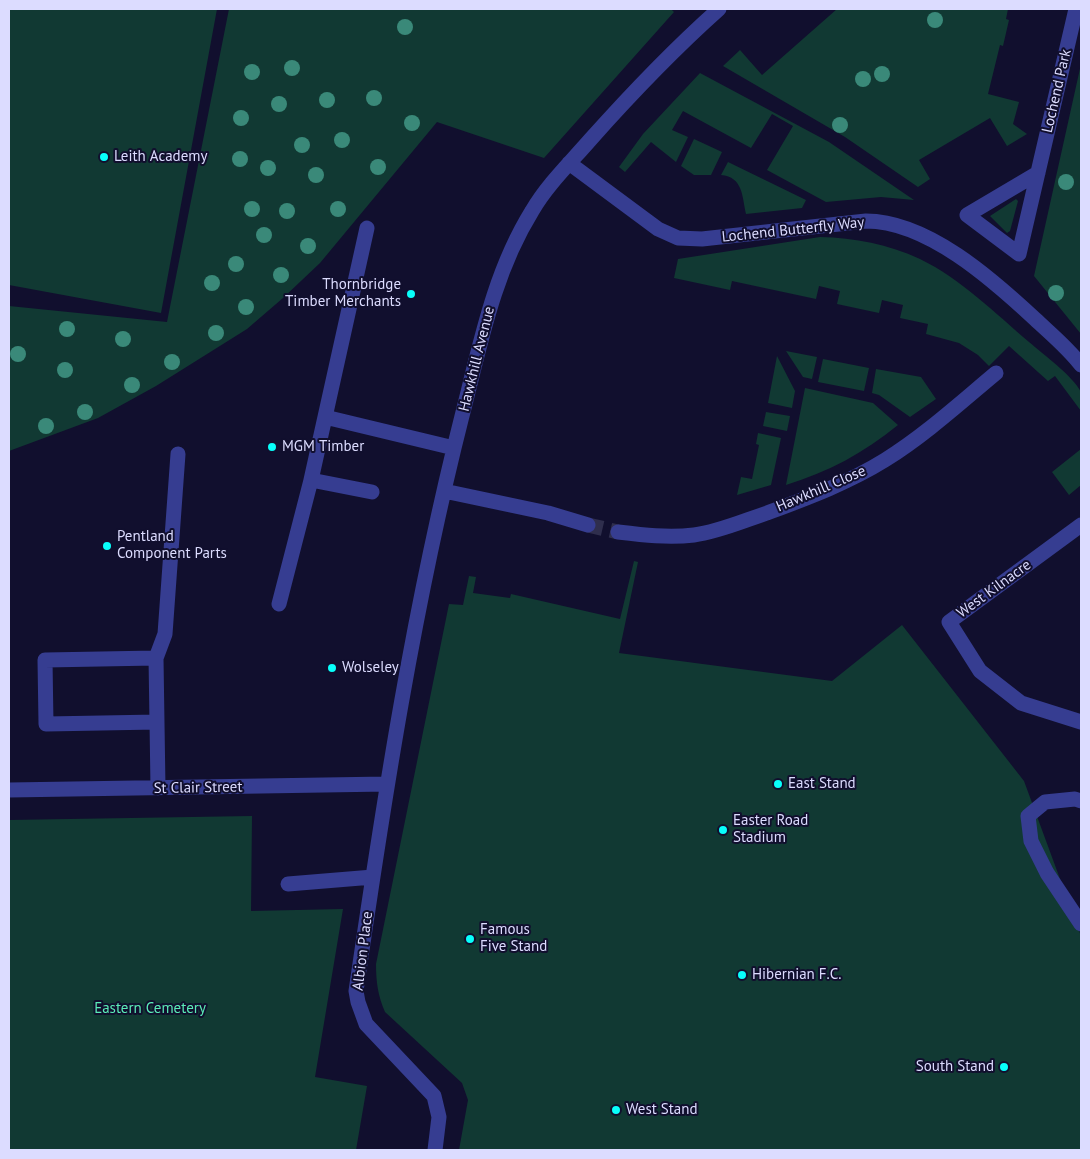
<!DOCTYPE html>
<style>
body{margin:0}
#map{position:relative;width:1090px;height:1159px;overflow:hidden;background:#110f2e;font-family:"PT Sans",sans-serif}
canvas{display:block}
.frame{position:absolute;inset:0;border:10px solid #dcdcff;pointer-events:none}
</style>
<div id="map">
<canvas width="1090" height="1159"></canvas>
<div class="frame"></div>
</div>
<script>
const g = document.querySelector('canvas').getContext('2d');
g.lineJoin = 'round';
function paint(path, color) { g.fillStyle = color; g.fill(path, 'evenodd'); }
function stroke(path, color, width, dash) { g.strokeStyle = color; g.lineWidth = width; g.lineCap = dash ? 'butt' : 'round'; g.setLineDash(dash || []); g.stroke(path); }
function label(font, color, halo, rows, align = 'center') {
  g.font = font + ' "PT Sans",sans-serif'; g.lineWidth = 4; g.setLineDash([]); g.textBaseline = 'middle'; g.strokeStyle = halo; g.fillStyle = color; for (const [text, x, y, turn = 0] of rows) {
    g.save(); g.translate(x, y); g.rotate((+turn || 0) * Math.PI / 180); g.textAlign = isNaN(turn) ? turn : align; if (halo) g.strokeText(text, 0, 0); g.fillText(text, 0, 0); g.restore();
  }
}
paint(new Path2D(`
 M9,9H217L161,313L9,285Z
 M229,9H671L674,12L544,158L437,122L320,263L283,298L247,329L156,386L98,418L9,451V306L167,322Z
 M837,9H1008L1006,19L1009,20L1003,46L1000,45L988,94L1019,102L1013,124L1027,134L1007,146L990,118L919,160L930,179L918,187L845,137L723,66L740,50L762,75Z
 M1081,64V334L1034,276Z
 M700,73L829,142L914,200L881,197L826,202L767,170L793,126L772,114L751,148L683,111L672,130L688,137L676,162L651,142L625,172L619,167L643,134Z
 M694,139L722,152L711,175H694L681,166Z
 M728,162L806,200L802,208L746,214C742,196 743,177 721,175Z
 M1016,199L1018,201L1010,231L1007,233L990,216Z
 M820,237C855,238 888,244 920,259C961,279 995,313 1029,342C1043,354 1073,376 1081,392C1083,397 1081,406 1081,411L1055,376L1048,381L1009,346L989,366L978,355L959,343L926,334L928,324L900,318L903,305L882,300L879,313L837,304L840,291L819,286L816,299L732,281L730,290L674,278L678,259Z
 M786,351L817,357L812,379L803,377Z
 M777,356L795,391L792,408L768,403Z
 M823,359L869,368L864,391L818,382Z
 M876,369L921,377L936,399L910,417L879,395L872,393Z
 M805,388L873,403L898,425C864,453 828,472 786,485Z
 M766,412L790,416L787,431L763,426Z
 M758,433L781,438L771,485L737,495L741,477L752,479L759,445L756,444Z
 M1081,449V485L1069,495L1052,472Z
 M634,561L638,562L619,653L832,681L902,625L1024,781L1081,936V1150H459L468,1100L462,1083L385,1012C378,996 376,982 376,964L449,604L463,605L469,576L476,577L473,593L510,598L511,594L620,619Z
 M252,816L251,911L343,909L315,1077L367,1086L356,1150H9V820Z`), '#113933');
stroke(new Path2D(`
 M588,525L618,532`), '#2f2e4d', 15, [15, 8]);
stroke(new Path2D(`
 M569,163L658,229L678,238L702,239L866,221C927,221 992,279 1035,319C1051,334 1068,348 1081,365
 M1038,173L967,215L1019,254L1076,9
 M367,228L311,480L372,492
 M325,417L454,448
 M444,491L548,513L588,525
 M1081,525L949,622L980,671L1021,703L1081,722
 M618,532C643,535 668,538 694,535C718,532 743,521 767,513C807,498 848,483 885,460C925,435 960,403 996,373
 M279,604L311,480
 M156,658L165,634L178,454
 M157,722L46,724L45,660L156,658L158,788
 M9,790L387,784
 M1081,801L1075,799L1045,802L1028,816L1031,841L1047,873L1081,924
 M288,884L373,877
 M435,1150L439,1117L434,1096L366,1024L358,1002L356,991C384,798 414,605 462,416C480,346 493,274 532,211C547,185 570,163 590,140C631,94 673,50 719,9`), '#363d91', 15);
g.fillStyle = '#3a8979';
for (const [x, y] of [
 [935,20],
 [405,27],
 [292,68],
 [252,72],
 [882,74],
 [863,79],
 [374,98],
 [327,100],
 [279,104],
 [241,118],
 [412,123],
 [840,125],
 [342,140],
 [302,145],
 [240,159],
 [378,167],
 [268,168],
 [316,175],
 [1066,182],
 [252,209],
 [338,209],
 [287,211],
 [264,235],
 [308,246],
 [236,264],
 [281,275],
 [212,283],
 [1056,293],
 [246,307],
 [67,329],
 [216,333],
 [123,339],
 [18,354],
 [172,362],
 [65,370],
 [132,385],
 [85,412],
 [46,426]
]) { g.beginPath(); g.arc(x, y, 8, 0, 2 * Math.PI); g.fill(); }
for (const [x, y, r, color] of [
 [104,157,5,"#08fffb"],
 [411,294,5,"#08fffb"],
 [272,447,5,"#08fffb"],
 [107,546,5,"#08fffb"],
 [332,668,5,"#08fffb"],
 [778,784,5,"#08fffb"],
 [723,830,5,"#08fffb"],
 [470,939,5,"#08fffb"],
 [742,975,5,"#08fffb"],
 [1004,1067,5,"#08fffb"],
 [616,1110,5,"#08fffb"]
]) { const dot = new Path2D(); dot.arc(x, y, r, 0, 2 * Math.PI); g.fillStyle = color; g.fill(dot); stroke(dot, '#110f2e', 2); }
label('15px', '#dcdcff', '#110f2e', [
 ["Lochend Park",1057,91,-77],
 ["Lochend Butterfly Way",793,230,-6],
 ["Hawkhill Avenue",477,359,-76],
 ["Hawkhill Close",821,489,-23],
 ["West Kilnacre",994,589,-36],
 ["St Clair Street",198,788,-1],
 ["Albion Place",363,951,-83]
]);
label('15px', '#dcdcff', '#110f2e', [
 ["Leith Academy",114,157],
 ["Thornbridge",401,285,"right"],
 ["Timber Merchants",401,302,"right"],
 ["MGM Timber",282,447],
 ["Pentland",117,537],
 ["Component Parts",117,554],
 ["Wolseley",342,668],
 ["East Stand",788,784],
 ["Easter Road",733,821],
 ["Stadium",733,838],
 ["Famous",480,930],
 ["Five Stand",480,947],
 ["Hibernian F.C.",752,975],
 ["South Stand",994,1067,"right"],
 ["West Stand",626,1110]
], 'left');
label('15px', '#5becb7', '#110f2e', [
 ["Eastern Cemetery",150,1009]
]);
</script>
